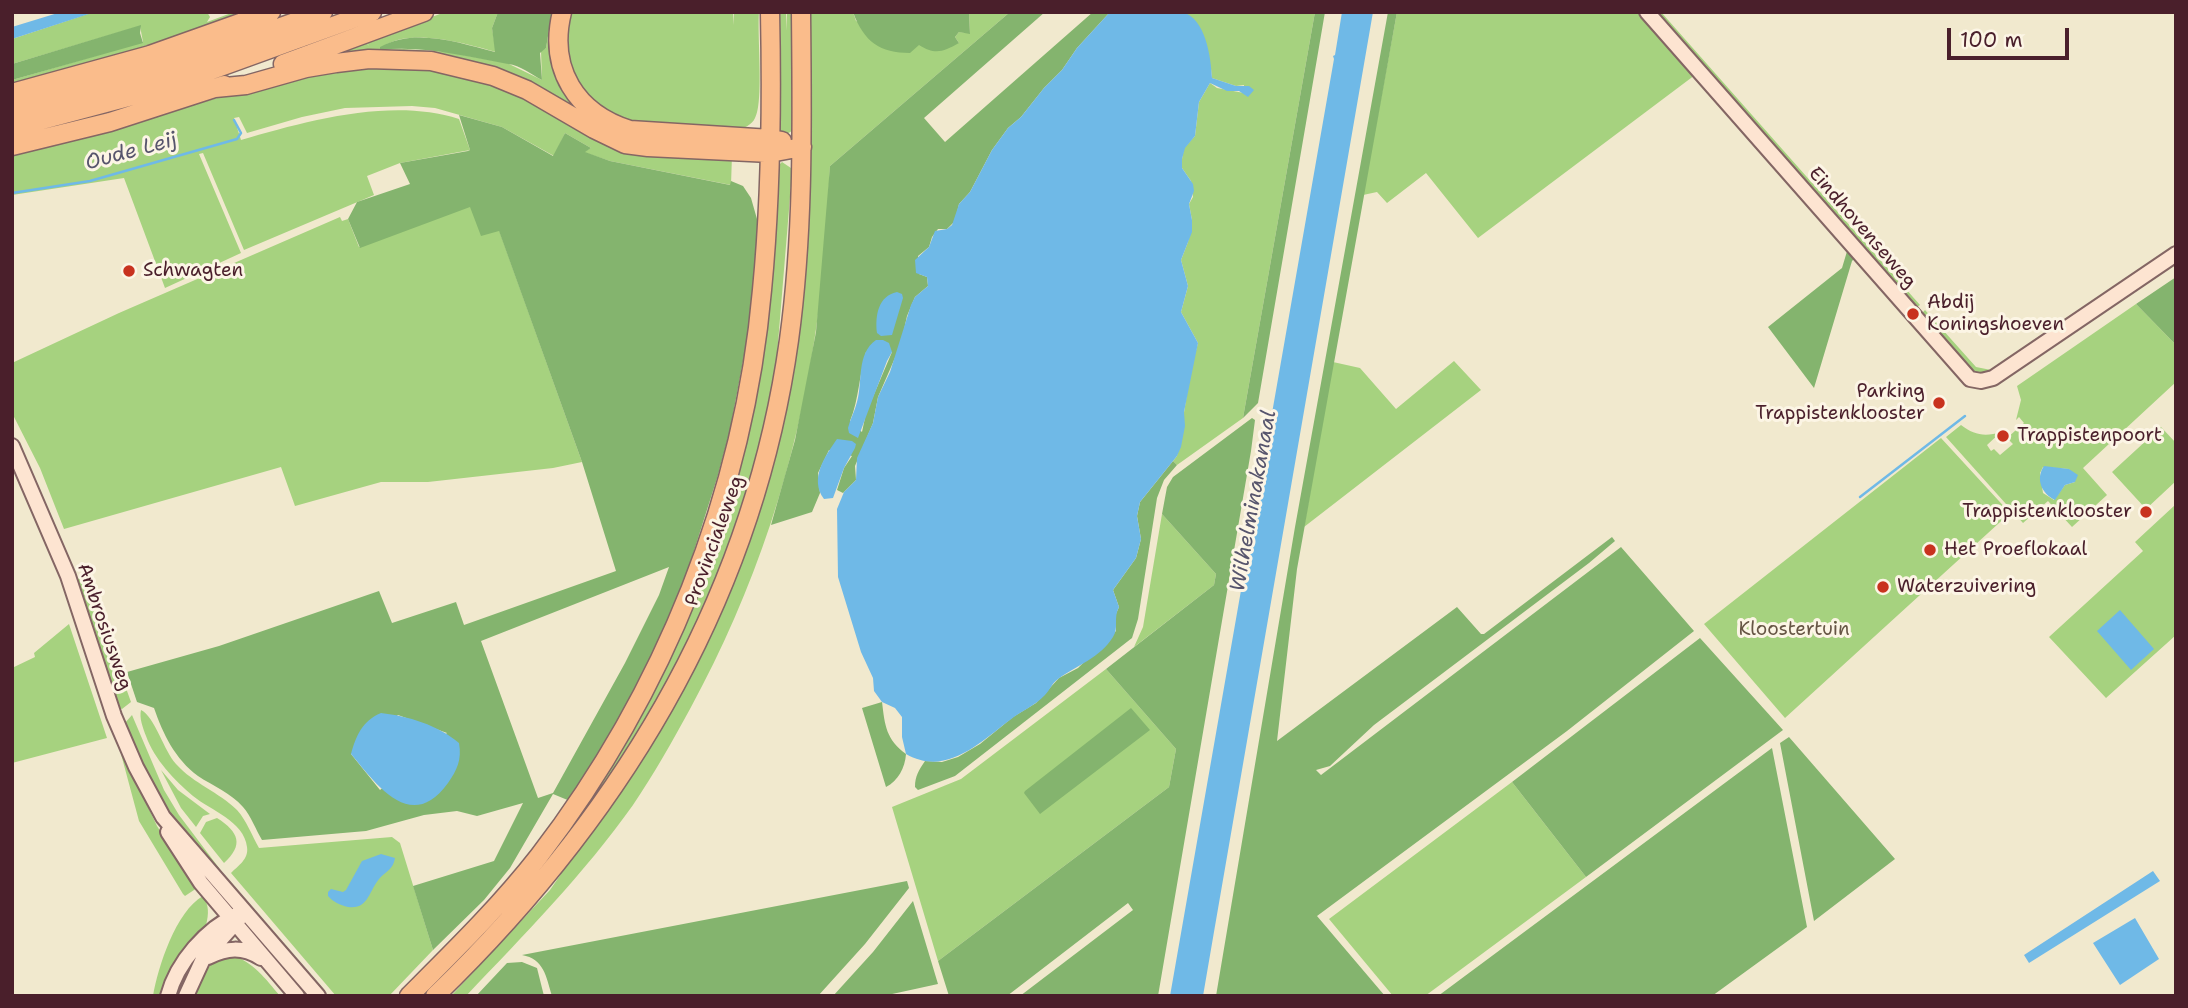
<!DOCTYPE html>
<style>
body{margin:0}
#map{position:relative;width:2188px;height:1008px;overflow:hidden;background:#f1e9ce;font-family:"Shantell Sans",sans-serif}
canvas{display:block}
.frame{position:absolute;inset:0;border:14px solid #4a1f2b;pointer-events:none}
.scale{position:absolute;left:1947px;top:28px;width:122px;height:32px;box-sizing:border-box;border:4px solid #4a1f2b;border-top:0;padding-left:9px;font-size:21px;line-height:24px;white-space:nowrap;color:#4a1f2b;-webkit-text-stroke:5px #fcf5e5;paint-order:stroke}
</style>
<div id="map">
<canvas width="2188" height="1008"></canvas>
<div class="frame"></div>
<div class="scale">100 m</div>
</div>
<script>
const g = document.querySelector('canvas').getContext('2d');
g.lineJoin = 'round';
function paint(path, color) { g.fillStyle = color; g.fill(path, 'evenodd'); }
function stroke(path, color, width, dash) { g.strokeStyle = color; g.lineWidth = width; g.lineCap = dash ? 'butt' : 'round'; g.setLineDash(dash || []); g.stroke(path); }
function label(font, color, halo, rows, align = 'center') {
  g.font = font + ' "Shantell Sans",sans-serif'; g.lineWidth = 6; g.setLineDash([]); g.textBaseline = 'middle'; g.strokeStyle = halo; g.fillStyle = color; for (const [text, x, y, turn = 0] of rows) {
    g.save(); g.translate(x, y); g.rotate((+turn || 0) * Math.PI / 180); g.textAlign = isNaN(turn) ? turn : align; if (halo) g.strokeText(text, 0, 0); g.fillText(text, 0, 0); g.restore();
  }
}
paint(new Path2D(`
 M94,12H207L210,17L207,22L234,12H248L118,55L12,84V80L143,42L140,26L12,64V39Z
 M445,12H498L492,28L496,52C467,44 403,25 380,50L404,49L447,52L507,63L542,80L541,51L546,48L552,12H558L563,81L647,142L480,70L307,65L366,42L369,46L367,42Z
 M567,12H733V25L734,12H759C757,35 764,103 755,118C752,125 744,128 737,130L632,127L585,100L564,58Z
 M775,12H786V31L787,12H797L795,129L787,134L779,131Z
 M808,12H853L856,21L919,45L959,43L955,37L959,32L970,33L969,12H1010L830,166C827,220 824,275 816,329C797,463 755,590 690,709C672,742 654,774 633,805C584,874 524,935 466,996H451L550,890L561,874L557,870L638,757L776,444Z
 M1183,12H1315L1243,418L1177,465L1173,461L1177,456L1191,369L1198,343L1181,312L1188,286L1181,260L1188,242L1192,220L1189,204L1193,197L1191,181L1182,168V159L1184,148L1195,136L1199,102L1210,83L1217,88L1244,93V85L1236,86L1212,78L1211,69L1190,17Z
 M1397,12H1639L1695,75L1478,238L1426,173L1387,203L1377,192L1363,195Z
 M1652,12H1661L1920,305L1917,307L1881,273Z
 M412,66L482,79L528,98L732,155L731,185L610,161L583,152L591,148L565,133L554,156L502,127L435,108L412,106L345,108L302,117L247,133L239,117L234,118L241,140C306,121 392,97 459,119L470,150L400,163L367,176L374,195L244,250L203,153L199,154L241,253L165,288L124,178L12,195V155L88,137L217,98L331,69Z
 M782,162L791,168V185L774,391L767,430L721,576L646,726L553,855L483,935L547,853L727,503L777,167Z
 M470,206L499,230L582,462L553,468L428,482H381L295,506L281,467L64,529L40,468L12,413V363L119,313L340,217L342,221L348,219L359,247Z
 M2176,245V248L1990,374H1975L1957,359L1922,313L1925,310L1976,367L1991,370Z
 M2136,304L2176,345V382L2083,468L2107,495L2072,527L2048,501L2023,523L1946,437L1961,425C1974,435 1985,437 2001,432L1987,445L1991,451L1994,449L2000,455L2013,444L2007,438L2024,423L2019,417L2016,420L2021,400L2017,386ZM2043,467L2069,469L2075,482L2065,485L2054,500L2043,493L2040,473Z
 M1454,361L1481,390L1304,527L1333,362L1360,368L1396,409Z
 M2161,427L2176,443V481L2146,509L2112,472Z
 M1941,438L2010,513L1785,718L1704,624Z
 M2175,505L2176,635L2106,698L2049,637L2143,551L2135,542Z
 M1162,514L1216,574L1214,585L1134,647L1143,627Z
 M80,578L110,644L131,702L122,709L119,708L74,580Z
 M69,624L107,738L12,763V668L35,657L34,653Z
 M1106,669L1176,749L1169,787L938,961L892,807L961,779Z
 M141,710C155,717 164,751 176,764C194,784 219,792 237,810C247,821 252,836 259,848L392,837L400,843L433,950L389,996H336L231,873C238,866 249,859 247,847C244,821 210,810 193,796C175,781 154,759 146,736C143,728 139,718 141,710Z
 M132,715L164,790L179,815L219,868L216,871L181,828L152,788L124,724Z
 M121,754H123L157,826L197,888L185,896L183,894L139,821Z
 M161,770L178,790L210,814L203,816L196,827L181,808Z
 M1512,782L1586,877L1425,996H1393L1329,919Z
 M217,818C239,832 244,845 224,863L200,833L206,822Z
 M203,896C209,905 209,914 206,925L163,996H153C158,967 176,911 203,896Z
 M232,955C253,962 266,979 280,996H195C200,977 210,957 232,955Z`), '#a6d27f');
paint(new Path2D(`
 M498,12H552L546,48L540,53L542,80C532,75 520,65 508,64C467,57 424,45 380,50V47C415,27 460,43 495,52L492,28Z
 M853,12H969L970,34L959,32L955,37L959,43C943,52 935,55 919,45L910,53C880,53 864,42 853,12Z
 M1010,12H1045L924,118L945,142L1093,12H1110L1077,48L1062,70L1044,88L1021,117L1008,128L992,150L970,192L959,204L955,221L947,229H938L932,237L929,247L918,256L919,274L927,277L928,286L915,297L907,316L901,344L878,397L873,423L855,466L856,480L843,493L837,490L844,468L852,456L829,450L818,473L820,493L812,512L771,525L795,440L816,332L830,166ZM866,352H892L866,413L862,432L850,421C859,399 859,375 866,352Z
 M1315,12H1325L1258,403L1243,418Z
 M1388,12H1397L1297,569L1277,741L1457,607L1481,634H1484L1612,537L1615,541L1589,563L1374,725L1330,766L1316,770L1321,775L1621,547L1694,631L1567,731L1317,916L1385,996H1216L1295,527Z
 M141,25L140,33L143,43L12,80V64Z
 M459,115L502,127L553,156L565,133L591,148L585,152L610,161L730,185L731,181L743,186L751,198L759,226L748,335L730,430L718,475L674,614L612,737L570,801L553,794L510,868L484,900L433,950L413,886L494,861L523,803L477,816L457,811L424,815L366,831L262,840C256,830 251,816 243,807C231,793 213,786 198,776C175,759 163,734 154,708L137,702L127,672L219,646L379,591L392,623L456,602L464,625L616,571L582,462L499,231L481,236L470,207L360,248L348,219L357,202L410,184L400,163L468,151L470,150ZM669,567L659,595L625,663L553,793L538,798L481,641ZM398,715L447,733L380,790L351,754Z
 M1848,248L1856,257L1852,261L1814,388L1768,327L1842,268Z
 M2176,277V345L2136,304Z
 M1252,418L1255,420L1251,451L1158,996H1020L1133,910L1128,903L1007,996H949L938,961L1169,787L1176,749L1106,669L1214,585L1216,574L1162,514L1167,487L1173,477Z
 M1173,461L1177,465L1164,480L1157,498L1138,619L1132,638L955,776L918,790L915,787C915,776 919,770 925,761L942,762L958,757L980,744L1013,717L1036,703L1059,678L1078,668L1116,631L1115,616L1119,607L1113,590L1136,558L1141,539L1137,516L1140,502Z
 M1700,638L1783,730L1586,877L1512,782Z
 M882,702C885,726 886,739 906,754C905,768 898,781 886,787L862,708Z
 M1131,708L1150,730L1040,814L1024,793L1025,791Z
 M1789,737L1895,859L1814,921L1780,743Z
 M1772,748L1807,927L1712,996H1438Z
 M907,881L909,888L865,944L818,996H552C546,976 544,959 522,955Z
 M913,901L938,984L883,996H833L873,952Z
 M522,962L537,968L544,996H476L507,963Z`), '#84b46e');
paint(new Path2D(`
 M61,12H95L12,39V27Z
 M1110,12C1128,12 1166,9 1182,12C1206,18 1211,58 1212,78L1236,86H1249L1254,90L1248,97L1239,91H1227L1210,83L1199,102L1195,136L1185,148L1182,159V168L1193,184L1194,191L1189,204L1192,220V232L1181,260L1188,286L1181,312L1198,343L1184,412L1185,426L1181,447L1177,456L1140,502L1137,516L1141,539L1136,558L1113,590L1119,607C1113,618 1119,628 1113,637C1101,657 1076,666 1058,679C1052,683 1050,690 1045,695C1035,706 1021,711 1010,720C979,743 946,777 906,754L902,737V717L895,708L882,702L874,691L873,678L861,652L838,577L837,509L844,492L856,480L857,458L873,423L878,397L890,372L911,305L915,297L928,286L927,277L916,273L915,260L929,247L935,231L947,229L952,225L959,204L970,192L992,150L1008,128L1021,117L1044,88L1062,70L1077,48Z
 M1342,12H1373L1215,926L1203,996H1170L1334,59L1333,56L1335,55Z
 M897,292L902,294L903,298L892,335L881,336L877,333C875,316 878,296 897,292Z
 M876,340H883L889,343L892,352L887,361L858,438L849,433L848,428C850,419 855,411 857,402C863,382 856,354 876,340Z
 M837,439L852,441L856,444L855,448L844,468L833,498L824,499C809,479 825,456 837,439Z
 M2044,466L2069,469L2078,475L2075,482L2065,485L2055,500C2042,494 2035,479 2044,466Z
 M2120,610L2154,649L2131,670L2097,631Z
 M381,713C408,716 438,725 459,743C462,760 457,770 448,783C411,834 377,785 351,754C356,736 362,721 381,713Z
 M381,854L395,858C393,870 386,871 379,879C369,891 368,910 348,907C340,905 333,902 328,896V892L331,889L343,892L346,890L362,861Z
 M2153,871L2160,881L2029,963L2024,955Z
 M2135,918L2159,959L2120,985L2093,943Z`), '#6fb9e7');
stroke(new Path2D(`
 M12,193L90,181L237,139L241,133L234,120
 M1860,497L1965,416`), '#6fb9e7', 2.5);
const secondary = new Path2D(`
 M1647,12L1970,379L1981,381L1993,378L2176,254
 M12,446L68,576L114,716L136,767L163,817L318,996
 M168,832L201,883L297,996
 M208,957C227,948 242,946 261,958
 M168,996C177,962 206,929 238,914
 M186,996L203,959L239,919`);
const highway = new Path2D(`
 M562,12C548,69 576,113 630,130L771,139L782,141
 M283,64L424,12
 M215,88L246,85L306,68L336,63L369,59L431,61L493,76L527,90L594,129L625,144L648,147L770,153L802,147
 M12,93L150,55L271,12
 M12,111L155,72L323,12
 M12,128L162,88L372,12
 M12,146L110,122L224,85
 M409,996C454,951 500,906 539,856C664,693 744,495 762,290C771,198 772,105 770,12
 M435,996C621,816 753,599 789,340C804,231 802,122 801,12`);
stroke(secondary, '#846664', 18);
stroke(highway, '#846664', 21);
stroke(secondary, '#fde4d1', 14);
stroke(highway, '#fabc8b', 18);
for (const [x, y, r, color] of [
 [129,271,7,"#c8321e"],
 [1913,314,7,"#c8321e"],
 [1939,403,7,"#c8321e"],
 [2003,436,7,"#c8321e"],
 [2146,512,7,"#c8321e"],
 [1930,550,7,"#c8321e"],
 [1883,587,7,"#c8321e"]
]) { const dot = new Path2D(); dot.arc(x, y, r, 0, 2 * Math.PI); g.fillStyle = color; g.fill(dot); stroke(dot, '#fcf5e5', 2.5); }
label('19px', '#4a1f2b', '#fcf5e5', [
 ["Eindhovenseweg",1862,228,49],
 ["Provincialeweg",715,541,-70],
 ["Ambrosiusweg",104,627,71]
]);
label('19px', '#4a1f2b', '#fcf5e5', [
 ["Schwagten",143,271],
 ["Abdij",1927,303],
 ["Koningshoeven",1927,325],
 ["Parking",1925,392,"right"],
 ["Trappistenklooster",1925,414,"right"],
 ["Trappistenpoort",2017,436],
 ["Trappistenklooster",2132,512,"right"],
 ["Het Proeflokaal",1944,550],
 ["Waterzuivering",1897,587]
], 'left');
label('19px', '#654', '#fcf5e5', [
 ["Kloostertuin",1794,630]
]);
label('italic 21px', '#57556d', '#fcf5e5', [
 ["Oude Leij",131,152,-15],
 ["Wilhelminakanaal",1254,501,-80]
]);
</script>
